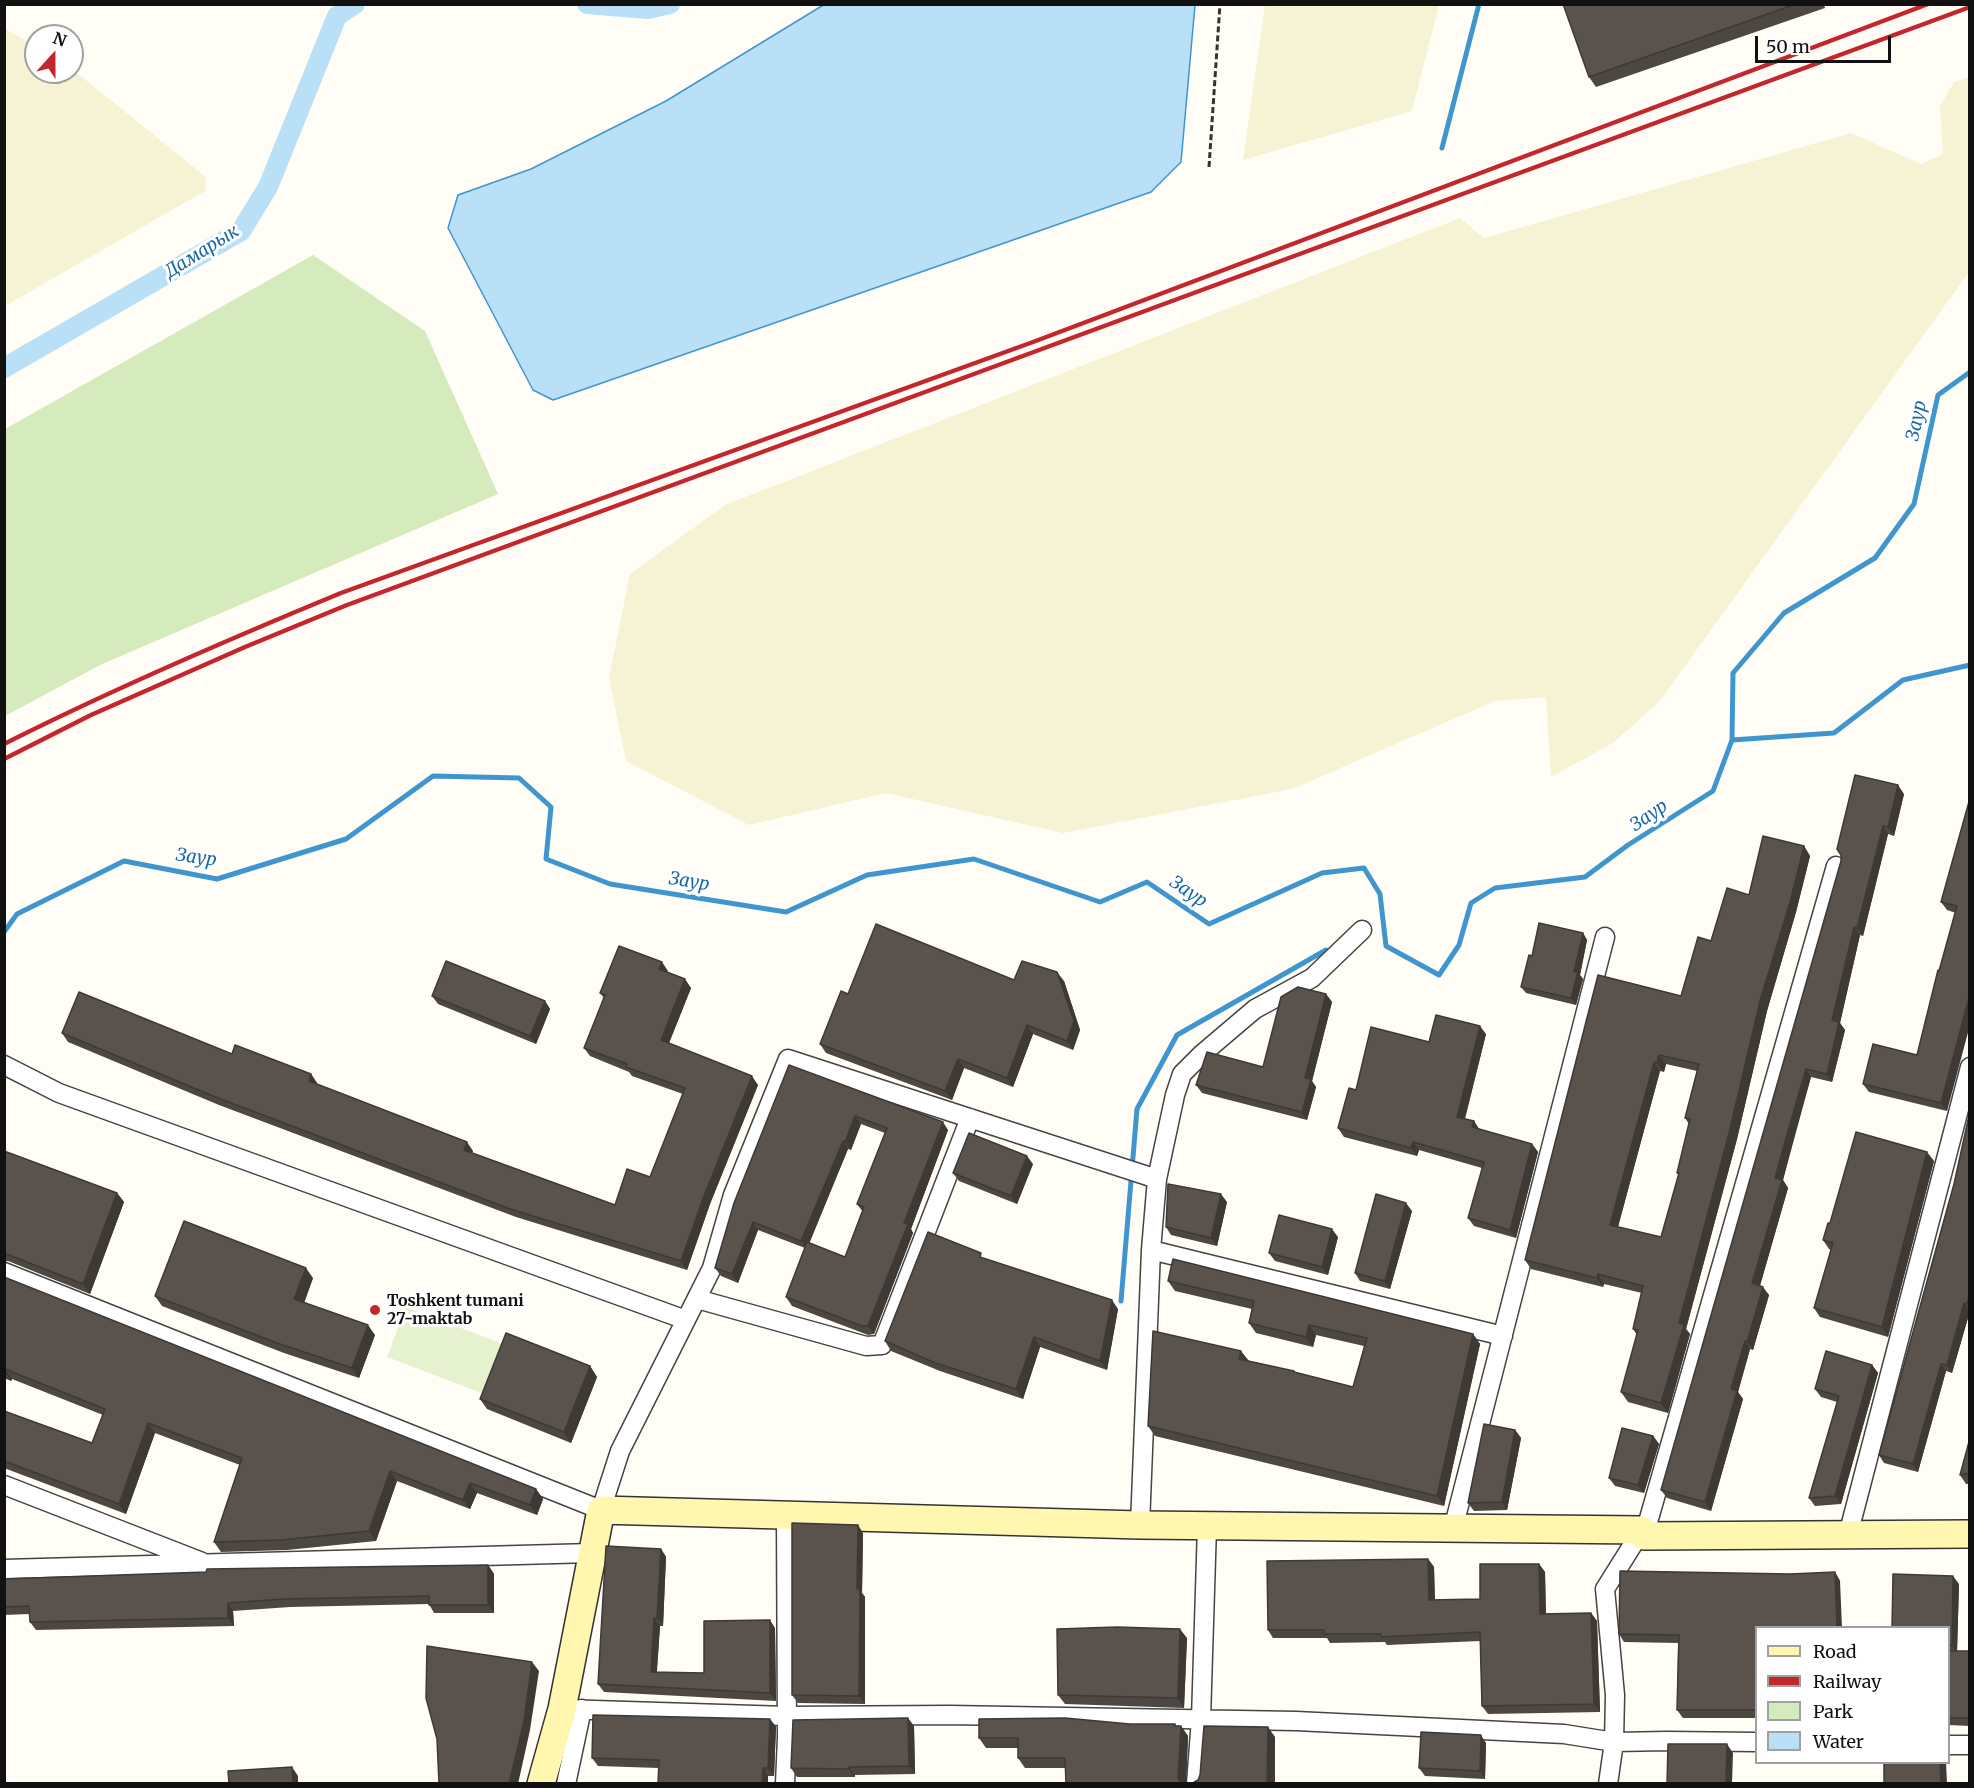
<!DOCTYPE html>
<meta charset="utf-8">
<style>
body{margin:0}
#map{position:relative;width:1974px;height:1788px;overflow:hidden;background:#fffdf5;font-family:Merriweather,serif}
canvas{display:block}
.frame{position:absolute;inset:0;border:6px solid #111;pointer-events:none}
.legend{position:absolute;left:1755px;top:1626px;width:195px;height:138px;box-sizing:border-box;background:#fff;border:2px solid #a0a0a0;margin:0;padding:8px 10px;list-style:none;font-size:18px;color:#111}
.legend li{display:flex;align-items:center;gap:12px;height:30px}
.legend b{width:30px;border:2px solid #a0a0a0}
.north{position:absolute;left:24px;top:24px;width:60px;height:60px;box-sizing:border-box;background:#fff;border:2px solid #a0a0a0;border-radius:50%;rotate:21deg;font-size:16px;font-weight:700;line-height:24px;text-align:center;color:#111}
.north::after{content:'';display:block;margin:auto;width:21px;height:27px;background:#c4262e;clip-path:polygon(50% 0,100% 100%,50% 72%,0 100%)}
.scale{position:absolute;left:1755px;top:36px;width:136px;height:27px;box-sizing:border-box;border:3px solid #111;border-top:0;padding-left:8px;font-size:18px;line-height:21px;white-space:nowrap;color:#111;-webkit-text-stroke:4px #fff;paint-order:stroke}
</style>
<div id="map">
<canvas width="1974" height="1788"></canvas>
<div class="frame"></div>
<ul class="legend">
<li><b style="height:8px;background:#fff6b0"></b>Road</li>
<li><b style="height:8px;background:#c4262e"></b>Railway</li>
<li><b style="height:16px;background:#d5ebbd"></b>Park</li>
<li><b style="height:16px;background:#b9e0f7"></b>Water</li>
</ul>
<div class="north">N</div>
<div class="scale">50 m</div>
</div>
<script>
const g = document.querySelector('canvas').getContext('2d');
g.lineJoin = 'round';
function paint(path, color) { g.fillStyle = color; g.fill(path, 'evenodd'); }
function stroke(path, color, width, dash) { g.strokeStyle = color; g.lineWidth = width; g.lineCap = dash ? 'butt' : 'round'; g.setLineDash(dash || []); g.stroke(path); }
function label(font, color, halo, rows, align = 'center') {
  g.font = font + ' Merriweather,serif'; g.lineWidth = 6; g.setLineDash([]); g.textBaseline = 'middle'; g.strokeStyle = halo; g.fillStyle = color; for (const [text, x, y, turn = 0] of rows) {
    g.save(); g.translate(x, y); g.rotate((+turn || 0) * Math.PI / 180); g.textAlign = isNaN(turn) ? turn : align; if (halo) g.strokeText(text, 0, 0); g.fillText(text, 0, 0); g.restore();
  }
}
paint(new Path2D(`
 M1265,4L1439,5L1412,111L1243,160Z
 M5,29L36,46V72H72V69L206,177L205,191L5,306Z
 M1969,77V272L1659,702L1613,743L1551,777L1546,697L1495,701L1292,789L1063,833L886,793L749,825L626,761L609,678L630,574L725,505L1460,218L1484,238L1851,133L1921,164L1943,154L1940,106L1954,82Z`), '#f6f3d4');
paint(new Path2D(`
 M313,255L425,331L498,494L100,665L5,716V429Z`), '#d5ebbd');
paint(new Path2D(`
 M406,1307L506,1345L487,1395L387,1357Z`), '#e6f2cf');
const water = new Path2D(`
 M825,4L1195,5L1181,162L1151,192L553,400L533,390L448,228L458,195L531,169L666,101Z`);
paint(water, '#b9e0f7');
stroke(water, '#3f96cf', 1.5);
stroke(new Path2D(`
 M1442,148L1479,4
 M1732,740L1834,733L1903,680L1970,665
 M4,932L17,914L124,861L217,879L346,839L433,776L519,778L551,807L546,859L610,884L786,912L867,875L974,859L1100,902L1147,882L1209,924L1322,873L1364,868L1380,894L1386,946L1439,975L1459,945L1471,903L1495,888L1585,877L1628,845L1713,791L1732,740L1733,673L1784,613L1875,558L1914,504L1938,395L1970,372
 M1121,1301L1137,1109L1177,1035L1326,950`), '#3f96cf', 5);
stroke(new Path2D(`
 M587,4L648,9L670,4
 M4,368L241,231L268,187L337,16L355,4`), '#b9e0f7', 20);
const street = new Path2D(`
 M4,1065L59,1093L686,1320
 M1151,1250L1503,1336
 M4,1272L601,1510L620,1451L712,1268L733,1195L788,1059L1157,1179
 M697,1299L866,1346L882,1345L970,1118
 M4,1485L202,1562
 M1140,1525L1151,1250L1157,1179L1175,1095L1182,1074L1202,1054L1255,1009L1312,978L1362,930
 M1453,1529L1605,937
 M1848,1535L1970,1067
 M1644,1536L1836,866
 M4,1569L592,1553
 M562,1709L787,1716L950,1715L1296,1721L1564,1734L1614,1742L1667,1741L1756,1742
 M1948,1745H1970
 M566,1784L582,1709
 M785,1784L787,1737L786,1515
 M1196,1784L1201,1719L1207,1526
 M1608,1784L1614,1742L1615,1695L1605,1589L1642,1530`);
const secondary = new Path2D(`
 M541,1784L562,1709L601,1510L1140,1525L1642,1530L1644,1536L1970,1534`);
stroke(street, '#444', 21);
stroke(secondary, '#333', 30);
stroke(new Path2D(`
 M1209,167L1220,4`), '#333', 3, [6, 3]);
stroke(street, '#fff', 18);
stroke(secondary, '#fff6b0', 27);
stroke(new Path2D(`
 M4,744C115,688 227,640 341,593L1033,342L1928,4
 M4,759L91,715L245,647L347,605L1970,7`), '#c4262e', 4.5);
paint(new Path2D(`
 M1563,4H1824L1825,8L1596,87L1589,77Z
 M1904,794L1894,836L1888,834L1863,936L1860,935L1840,1023L1845,1030L1832,1082L1811,1077L1795,1132L1783,1180L1788,1188L1760,1286L1769,1295L1753,1350L1750,1349L1738,1392L1743,1399L1711,1511L1667,1498L1661,1490L1841,861Z
 M1970,798L1947,1111L1869,1092L1863,1084L1917,1055L1956,913L1947,910L1941,902Z
 M1804,846L1810,856L1796,912L1767,1011L1737,1139L1686,1329L1690,1334L1668,1413L1628,1402L1621,1392L1637,1335L1633,1329L1642,1293L1604,1284L1603,1287L1531,1269L1525,1260L1681,996L1711,941L1749,895ZM1666,1064L1697,1071L1685,1118L1689,1124L1677,1173L1679,1175L1661,1237L1618,1227L1660,1071L1664,1072Z
 M1583,933L1587,940L1580,975L1583,979L1576,1005L1526,993L1521,987L1532,956Z
 M668,971L667,972L691,988L669,1043L758,1085L710,1204L687,1270L516,1217L219,1105L68,1042L62,1033L232,1054L311,1074L317,1083V1084L473,1151L472,1153L615,1205L650,1177L683,1094L632,1076L629,1072L590,1056L584,1048L604,998L600,993Z
 M1014,980L1064,981L1080,1030L1073,1050L1033,1034L1013,1087L964,1068L952,1100L826,1053L820,1044L848,994Z
 M1326,994L1332,1002L1312,1081L1316,1087L1307,1120L1202,1093L1196,1085L1263,1067Z
 M432,996L545,1001L550,1009L536,1044L438,1004Z
 M1486,1034L1465,1119L1474,1121L1479,1129L1532,1144L1538,1152L1516,1238L1474,1226L1468,1218L1482,1168L1419,1150L1417,1156L1344,1137L1338,1128L1429,1042Z
 M789,1065L948,1130L911,1229L913,1233L874,1334L868,1335L792,1306L786,1297L805,1248L758,1230L738,1283L721,1276L715,1268ZM861,1124L885,1133L857,1204L863,1212L845,1257L809,1243L848,1149L851,1150Z
 M1970,1111V1311L1952,1373L1946,1371L1918,1472L1884,1463L1879,1455L1954,1184Z
 M4,1151L117,1193L124,1202L90,1294L8,1261L4,1262Z
 M1934,1161L1888,1337L1820,1317L1814,1308L1831,1250L1829,1249L1823,1240Z
 M1033,1164L1017,1204L959,1181L953,1173Z
 M1227,1202L1217,1246L1171,1235L1166,1227Z
 M1412,1211L1390,1289L1360,1281L1355,1273Z
 M1338,1237L1328,1275L1275,1261L1269,1253Z
 M984,1258L1118,1309L1107,1370L1040,1347L1023,1399L940,1371L891,1351L885,1341Z
 M4,1277L536,1489L543,1499L537,1515L477,1493L470,1509L397,1481L376,1541L287,1550L221,1552L214,1542L240,1465L155,1433L126,1514L4,1468V1411L92,1443L103,1415L12,1379L11,1381L4,1378Z
 M313,1278L304,1302L375,1335L359,1378L284,1353L162,1306L155,1296Z
 M1168,1281L1473,1334L1480,1344L1444,1506L1155,1436L1148,1426L1248,1361L1294,1371L1296,1373L1353,1387L1364,1346L1316,1335L1313,1347L1256,1333L1249,1323L1252,1309L1175,1291Z
 M1872,1365L1878,1373L1841,1504L1815,1506L1809,1498L1837,1402L1821,1397L1815,1389Z
 M590,1366L597,1377L571,1443L487,1409L480,1399Z
 M1515,1430L1521,1438L1507,1510L1474,1511L1468,1503Z
 M1653,1436L1659,1444L1644,1493L1615,1486L1609,1478Z
 M1970,1438V1484H1966L1960,1475Z
 M863,1533L862,1593L865,1597V1704L798,1703L792,1695Z
 M661,1549L666,1557L663,1626H660L657,1672L704,1673L775,1628L776,1701L604,1692L598,1684Z
 M1428,1559L1434,1567L1435,1600L1480,1599L1539,1564L1545,1572L1546,1614L1591,1613L1597,1621L1600,1712L1488,1714L1482,1706L1480,1641L1387,1645L1385,1642L1330,1643L1327,1638H1273L1268,1630Z
 M488,1565L494,1574V1613H434L429,1604L290,1607L233,1611L234,1626L36,1630L30,1622V1614L4,1615V1579Z
 M1835,1572L1840,1581L1756,1628V1718H1683L1677,1710L1678,1643L1624,1642L1619,1634L1790,1574Z
 M1959,1584L1957,1651H1970V1726L1948,1725V1628Z
 M1187,1638L1184,1708L1065,1704L1058,1695Z
 M770,1719L776,1727L774,1776H768V1784H658L659,1768L598,1766L592,1758Z
 M1130,1724L1181,1726L1188,1736L1186,1784L1065,1768H1025L1018,1758V1748H986L979,1738Z
 M914,1726L915,1774L855,1775V1777H797L791,1768Z
 M1486,1743L1485,1779L1425,1776L1419,1768Z`), '#4d4742');
paint(new Path2D(`
 M1898,785L1904,794L1894,836L1888,827Z
 M1883,826L1888,834L1863,936L1857,928Z
 M1804,846L1810,856L1796,912L1767,1011L1737,1139L1686,1329L1690,1334L1668,1413L1661,1403L1679,1323L1760,1001Z
 M1854,927L1860,935L1840,1023L1845,1030L1832,1082L1827,1074L1832,1020Z
 M1583,933L1587,940L1580,975L1583,979L1576,1005L1571,998L1574,972Z
 M662,962L668,971L665,977L659,969Z
 M1057,972L1064,981L1080,1030L1073,1050L1067,1041Z
 M685,979L691,988L667,1048L661,1040Z
 M1326,994L1332,1002L1312,1081L1316,1087L1307,1120L1302,1112L1305,1078Z
 M1970,994V1025L1947,1111L1941,1103Z
 M545,1001L550,1009L536,1044L530,1036Z
 M1027,1025L1033,1034L1013,1087L1007,1078Z
 M1480,1026L1486,1034L1463,1125L1457,1117Z
 M1659,1055L1666,1064L1664,1072L1657,1063Z
 M958,1059L964,1068L952,1100L945,1091Z
 M1654,1062L1660,1071L1616,1234L1610,1225Z
 M1806,1069L1811,1077L1783,1180L1788,1188L1758,1292L1752,1283L1775,1178Z
 M311,1074L317,1083L315,1090L309,1081Z
 M752,1076L758,1085L710,1204L687,1270L681,1261L704,1196Z
 M855,1116L861,1124L851,1150L845,1142Z
 M1474,1121L1479,1129L1472,1127Z
 M943,1122L948,1130L911,1229L913,1233L874,1334L868,1326L904,1223Z
 M843,1141L848,1149L807,1249L801,1241Z
 M467,1142L473,1151L470,1158L464,1150Z
 M1413,1142L1419,1150L1417,1156L1411,1148Z
 M1532,1144L1538,1152L1516,1238L1510,1230Z
 M1927,1152L1934,1161L1888,1337L1882,1327Z
 M1027,1156L1033,1164L1017,1204L1011,1196Z
 M117,1193L124,1202L90,1294L83,1284Z
 M1221,1194L1227,1202L1217,1246L1211,1238Z
 M1406,1203L1412,1211L1390,1289L1385,1281Z
 M753,1222L758,1230L738,1283L732,1274Z
 M1332,1229L1338,1237L1328,1275L1322,1267Z
 M306,1268L313,1278L302,1309L294,1299Z
 M1598,1274L1604,1284L1603,1287L1597,1278Z
 M1763,1287L1769,1295L1753,1350L1747,1342Z
 M1970,1294V1308L1967,1304Z
 M1112,1300L1118,1309L1107,1370L1100,1361Z
 M1964,1303L1970,1311L1952,1373L1947,1365Z
 M368,1325L375,1335L359,1378L352,1368Z
 M1309,1325L1316,1335L1313,1347L1306,1337Z
 M1473,1334L1480,1344L1444,1506L1437,1496Z
 M1034,1337L1040,1347L1023,1399L1016,1389Z
 M1745,1341L1750,1349L1738,1392L1743,1399L1711,1511L1705,1502L1731,1389Z
 M1241,1351L1249,1361L1239,1359Z
 M1941,1364L1946,1371L1918,1472L1913,1464Z
 M1872,1365L1878,1373L1841,1504L1835,1496Z
 M590,1366L597,1377L571,1443L564,1432Z
 M5,1369L12,1379L11,1381L4,1371Z
 M148,1423L155,1433L126,1514L119,1504Z
 M1515,1430L1521,1438L1507,1510L1502,1502Z
 M1653,1436L1659,1444L1644,1493L1638,1485Z
 M390,1471L397,1481L376,1541L369,1531Z
 M470,1483L477,1493L470,1509L463,1500Z
 M536,1489L543,1499L537,1515L530,1505Z
 M858,1525L863,1533L862,1593L865,1597V1704L859,1696L857,1589Z
 M661,1549L666,1557L663,1626L657,1618Z
 M1428,1559L1434,1567L1435,1609L1429,1600Z
 M1539,1564L1545,1572L1546,1623L1540,1614Z
 M488,1565L494,1574V1613L488,1605Z
 M1835,1572L1840,1581L1842,1628H1837Z
 M1953,1576L1959,1584L1957,1653L1952,1645Z
 M228,1603L233,1611L234,1626L228,1618Z
 M1591,1613L1597,1621L1600,1712L1594,1704Z
 M654,1618L660,1626L656,1680L651,1672Z
 M770,1620L775,1628L776,1701L770,1693Z
 M1180,1629L1187,1638L1184,1708L1178,1698Z
 M532,1662L539,1671L530,1730L518,1784H509Z
 M908,1718L914,1726L915,1774L909,1766Z
 M770,1719L776,1727L774,1776L768,1768Z
 M1175,1724L1181,1732V1726L1188,1736L1186,1784H1182L1178,1778Z
 M1268,1727L1275,1737V1784H1267Z
 M1481,1735L1486,1743L1485,1779L1480,1771Z
 M1727,1744L1733,1753L1732,1784H1726Z
 M1940,1762H1946L1947,1784H1941Z
 M292,1767L298,1776V1784H293Z
 M849,1767L855,1775V1777L849,1769Z
 M763,1768L768,1776V1784H762Z`), '#3f3936');
const building = new Path2D(`
 M1563,4H1796L1589,77Z
 M1855,775L1898,785L1888,827L1883,826L1857,928L1854,927L1832,1020L1839,1022L1827,1074L1806,1069L1790,1124L1775,1178L1782,1180L1752,1283L1763,1287L1747,1342L1745,1341L1731,1389L1737,1391L1705,1502L1661,1490L1841,861V855L1837,849Z
 M1970,798V994L1941,1103L1863,1084L1873,1044L1917,1055L1938,970L1939,971L1957,906L1941,902Z
 M1763,836L1804,846L1790,902L1760,1001L1730,1129L1679,1323L1684,1325L1661,1403L1621,1392L1638,1330L1633,1329L1643,1286L1598,1274L1597,1278L1525,1260L1598,975L1681,996L1698,937L1711,941L1727,888L1749,895ZM1659,1055L1699,1064L1685,1118L1690,1119L1677,1173H1679L1661,1237L1610,1225L1654,1062L1657,1063Z
 M1539,923L1583,933L1574,972H1578L1571,998L1521,987L1529,955L1532,956Z
 M876,924L1014,980L1022,961L1057,972L1074,1021L1067,1041L1027,1025L1007,1078L958,1059L945,1091L820,1044L841,991L848,994Z
 M619,946L662,962L659,969L685,979L661,1040L752,1076L704,1196L681,1261L510,1209L213,1096L62,1033L79,992L232,1054L235,1045L311,1074L309,1081L467,1142L464,1150L615,1205L627,1169L650,1177L685,1088L626,1067L627,1064L584,1048L605,995L600,993Z
 M446,961L545,1001L530,1036L432,996Z
 M1298,987L1326,994L1305,1078L1311,1079L1302,1112L1196,1085L1207,1052L1263,1067L1281,997Z
 M1436,1015L1480,1026L1457,1117L1474,1121L1472,1127L1532,1144L1510,1230L1468,1218L1484,1162L1413,1142L1411,1148L1338,1128L1349,1088L1356,1090L1371,1027L1429,1042Z
 M789,1065L943,1122L904,1223L908,1224L868,1326H862L786,1297L807,1242L845,1257L864,1207L857,1204L887,1128L855,1116L845,1142L843,1141L801,1241L753,1222L732,1274L715,1268L734,1203Z
 M1970,1111V1294L1967,1304L1964,1303L1947,1365L1941,1364L1913,1464L1879,1455L1954,1184Z
 M1856,1132L1927,1152L1882,1327L1814,1308L1833,1243L1823,1240L1828,1223H1830Z
 M969,1133L1027,1156L1011,1196L953,1173Z
 M4,1151L117,1193L83,1284L4,1253Z
 M1168,1184L1221,1194L1211,1238L1166,1227Z
 M1376,1194L1406,1203L1385,1281L1355,1273Z
 M1279,1215L1332,1229L1322,1267L1269,1253Z
 M184,1221L306,1268L294,1299L368,1325L352,1368L277,1343L155,1296Z
 M928,1232L981,1253L980,1257L1112,1300L1100,1361L1034,1337L1016,1389L933,1362L885,1341Z
 M1173,1259L1473,1334L1437,1496L1148,1426L1153,1331L1241,1351L1239,1359L1294,1371V1372L1353,1387L1367,1338L1309,1325L1306,1337L1249,1323L1254,1301L1168,1281Z
 M4,1277L536,1489L530,1505L470,1483L463,1500L390,1471L369,1531L281,1540L214,1542L242,1458L148,1423L119,1504L4,1461V1411L92,1443L105,1409L5,1369L4,1371Z
 M506,1333L590,1366L564,1432L480,1399Z
 M1826,1351L1872,1365L1835,1496L1809,1498L1839,1396L1815,1389Z
 M1484,1424L1515,1430L1502,1502L1468,1503Z
 M1622,1428L1653,1436L1638,1485L1609,1478Z
 M1970,1438V1473L1960,1475Z
 M792,1523L858,1525L857,1589H860L859,1696L792,1695Z
 M606,1546L661,1549L657,1618H654L651,1672L704,1673V1621L770,1620V1693L598,1684Z
 M1428,1559L1429,1600L1480,1599V1564H1539L1540,1614L1591,1613L1594,1704L1482,1706L1480,1632L1381,1637V1634H1324V1630H1268L1267,1561Z
 M488,1565V1605H429V1596L284,1599L228,1603V1618L30,1622L29,1606L4,1607V1579L206,1572L207,1569Z
 M1620,1571L1790,1574L1835,1572L1837,1628H1756V1710H1677L1679,1635L1619,1634Z
 M1893,1574L1953,1576L1952,1645H1948V1628H1892Z
 M1117,1627L1180,1629L1178,1698L1058,1695L1057,1629Z
 M427,1646L532,1662L524,1721L509,1784H439L437,1739L426,1698Z
 M1948,1651H1970V1718H1948Z
 M593,1715L770,1719L768,1768H763L762,1784H658L659,1760L592,1758Z
 M908,1718L909,1766L849,1767V1769L791,1768L793,1720Z
 M1065,1718L1130,1724H1175V1726H1181L1178,1778L1182,1783L1185,1784H1066L1065,1758H1018V1738H979V1719Z
 M1204,1726L1268,1727L1267,1784H1191L1198,1780L1200,1775Z
 M1421,1732L1481,1735L1480,1771L1419,1768Z
 M1668,1744H1727L1726,1784H1667Z
 M1884,1762H1940L1941,1784H1884Z
 M292,1767L293,1784H229L228,1771Z`);
paint(building, '#5a524d');
stroke(building, '#3f3936', 1.5);
for (const [x, y, r, color] of [
 [375,1310,6,"#c4262e"]
]) { const dot = new Path2D(); dot.arc(x, y, r, 0, 2 * Math.PI); g.fillStyle = color; g.fill(dot); stroke(dot, '#fff', 2); }
label('bold 16px', '#111', '#fff', [
 ["Toshkent tumani",387,1301],
 ["27-maktab",387,1319]
], 'left');
label('italic 18px', '#1768a6', '#fff', [
 ["Дамарык",202,252,-32],
 ["Заур",1917,421,-78],
 ["Заур",1649,816,-34],
 ["Заур",196,858,8],
 ["Заур",689,882,9],
 ["Заур",1188,892,34]
]);
</script>
